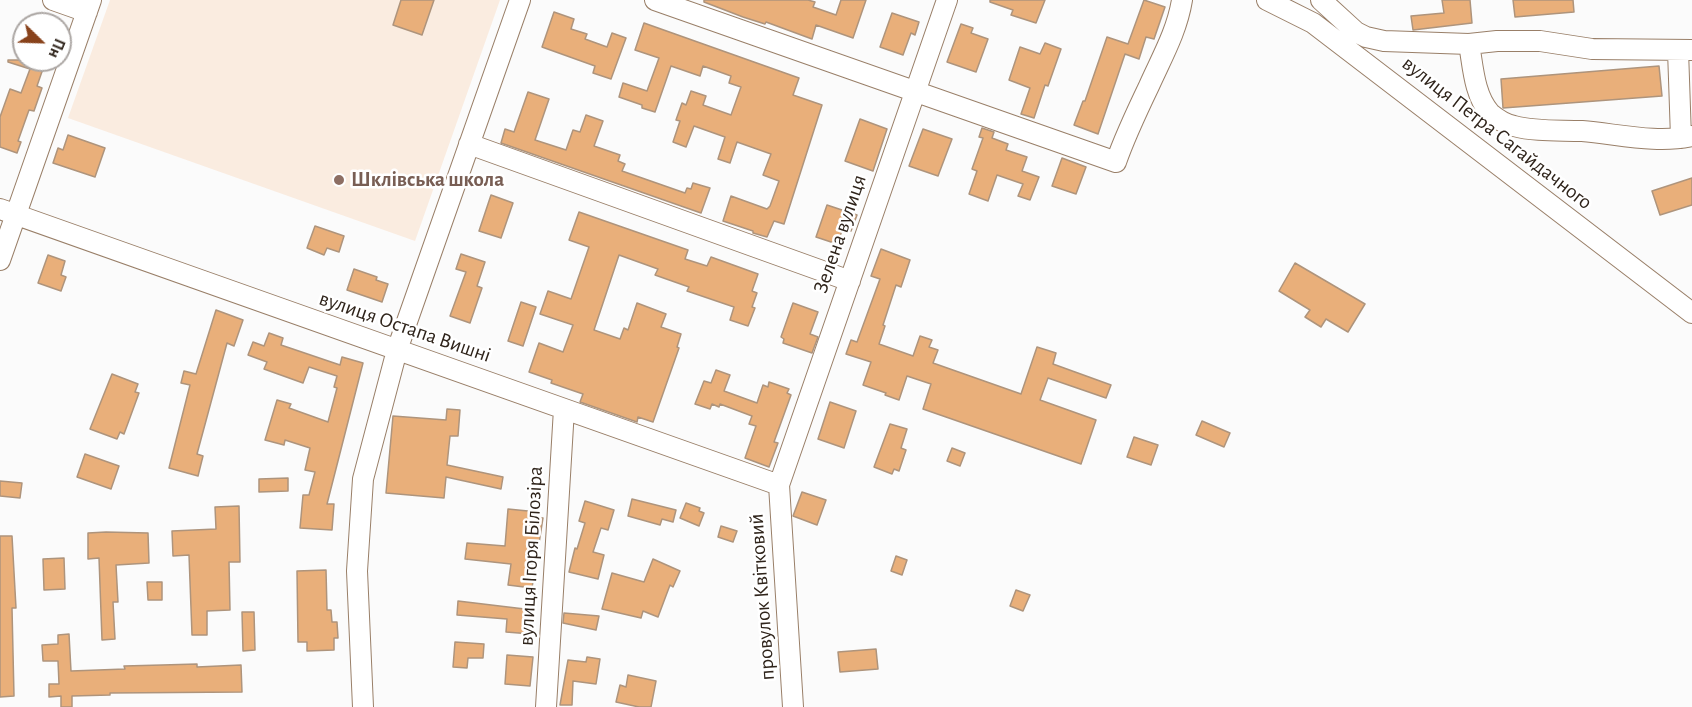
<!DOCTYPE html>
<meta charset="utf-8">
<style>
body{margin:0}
#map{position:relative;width:1692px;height:707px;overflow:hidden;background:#fbfbfb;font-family:"Alegreya Sans",sans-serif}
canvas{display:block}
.north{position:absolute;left:12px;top:12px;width:60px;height:60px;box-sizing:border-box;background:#fff;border:2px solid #aca7a4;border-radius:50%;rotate:113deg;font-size:16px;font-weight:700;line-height:24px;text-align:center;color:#2f241b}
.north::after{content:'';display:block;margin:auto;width:21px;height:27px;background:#88421b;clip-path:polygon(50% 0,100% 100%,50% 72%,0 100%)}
</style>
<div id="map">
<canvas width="1692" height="707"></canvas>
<div class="north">Пн</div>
</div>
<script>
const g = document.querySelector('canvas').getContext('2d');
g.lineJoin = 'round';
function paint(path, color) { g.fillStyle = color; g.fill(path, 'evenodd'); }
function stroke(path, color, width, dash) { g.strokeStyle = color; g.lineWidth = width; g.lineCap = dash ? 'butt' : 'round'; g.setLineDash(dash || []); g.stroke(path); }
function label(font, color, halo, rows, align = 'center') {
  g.font = font + ' "Alegreya Sans",sans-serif'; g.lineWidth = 5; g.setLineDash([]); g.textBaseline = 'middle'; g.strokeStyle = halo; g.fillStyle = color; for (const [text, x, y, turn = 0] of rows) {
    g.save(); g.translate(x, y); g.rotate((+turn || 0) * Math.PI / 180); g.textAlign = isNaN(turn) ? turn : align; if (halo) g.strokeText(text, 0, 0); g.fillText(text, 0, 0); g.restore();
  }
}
paint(new Path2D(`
 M110,0H500L415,241L68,118Z`), '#faece0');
const building = new Path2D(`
 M401,0H434L422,35L393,25Z
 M704,0H808L815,2L813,7L836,15L841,0H866L853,38L816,25L812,39L766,22L765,24L743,17L704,2Z
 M990,0H1045L1036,23L1011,15L1013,10L990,2Z
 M1144,0L1165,7L1154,39L1146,37L1139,59L1125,54L1098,134L1074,125L1083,101H1085L1107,37L1128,44Z
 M1442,0H1470L1472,23L1413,30L1411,16L1444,13Z
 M1513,0H1573L1574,12L1515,17Z
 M554,12L574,19L571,29L587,34L585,39L607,47L612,33L626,38L611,79L593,73L595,66L542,47Z
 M892,13L919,22L915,35L911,33L903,55L880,47Z
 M644,23L799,78L793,95L822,105L784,224L774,221L767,237L753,233V231L723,221L731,196L767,209L770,206L779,181L763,175L771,154L737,142L730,163L718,159L725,137L694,126L686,147L673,142L680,121L676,120L682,103L686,105L691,91L706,96L703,105L731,115L741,87L729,83L731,76L703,66L700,76L671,66L655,112L642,108V105L619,97L623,83L647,91L659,58L635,50Z
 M961,24L973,28L971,33L988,39L976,72L947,62Z
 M1045,43L1061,49L1048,86L1045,85L1034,118L1021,114L1030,88L1009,80L1020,47L1040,54Z
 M8,60H46L37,86L42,88L34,111L29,110L18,141L21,142L17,153L0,147V117L10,89L21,93L30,69L8,62Z
 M1659,66L1662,96L1503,108L1501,79Z
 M528,92L549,99L535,140L566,150L573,130L580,132L586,115L603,121L594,146L620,155L618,161L625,164L622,171L685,193L687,188L691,189L693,183L710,188L701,213L501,143L505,129L514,132Z
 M860,119L887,129L873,171L845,161Z
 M982,128L994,132L992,138L1008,144L1006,150L1027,157L1022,171L1039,177L1030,200L1018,196L1023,184L997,175L988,201L969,194L977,171L972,169L983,138L979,137Z
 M923,129L952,139L938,176L909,166Z
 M68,135L105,148L95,177L53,163L58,148L63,150Z
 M1062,158L1086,167L1076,194L1052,186Z
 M1692,178V205L1660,215L1652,191Z
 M491,195L513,203L501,238L479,231Z
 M827,205L857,215L851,231L843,228L837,244L816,237Z
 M579,212L688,250L685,259L707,266L711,257L758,274L752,291L757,293L752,307L755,308L748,326L730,320L734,307L687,291L689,287L655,275L658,269L619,255L594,330L620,339L624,328L628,330L637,303L666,314L661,327L681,334L677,347L679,348L653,422L638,417L637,422L580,402L583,394L551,383L552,380L529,372L539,343L563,352L573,325L540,314L548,291L571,299L589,247L569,240Z
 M315,226L344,236L339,252L327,248L324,255L307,248Z
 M881,249L910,260L901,287L896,285L883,325L885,326L879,344L913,356L920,336L932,340L929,347L938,350L933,363L1021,394L1037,347L1056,353L1053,364L1111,385L1106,398L1048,378L1040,400L1096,420L1081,464L923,409L931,384L907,376L899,400L885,395L886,393L863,385L871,362L846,354L851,340L857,342L880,279L871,276Z
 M461,254L485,262L477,286L482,288L470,323L450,316L466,272L456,269Z
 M48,255L65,261L61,275L66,277L61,291L38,283Z
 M1295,263L1365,304L1348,332L1326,319L1321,327L1305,317L1310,310L1279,291Z
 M354,269L377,277L376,280L388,284L382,302L347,290Z
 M521,302L536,307L523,346L508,341Z
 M793,303L818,312L810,334L818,337L812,353L783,343L784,339L781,337Z
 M216,310L243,320L234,346L227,343L197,454L203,456L198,476L169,468L190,385L181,383L184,371L196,374Z
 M269,333L283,338L281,345L340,365L342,357L363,363L327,504H334L332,530L300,528L303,495H309L315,472L305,470L310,448L285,440L284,445L265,440L277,400L291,404L289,408L328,422L337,388L334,387L337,376L309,367L303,383L264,369L267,362L248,355L253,342L264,346Z
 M716,370L730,375L724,391L757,403L763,385L768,387L769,382L789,389L787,393L791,395L774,442L778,443L769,467L745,458L756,426L749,424L752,416L720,404L719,407L712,404L710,409L695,404L704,381L711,383Z
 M112,374L138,384L135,392L139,393L124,434L120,432L117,439L90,429Z
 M830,402L856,411L844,448L818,439Z
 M447,409L460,410L458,436H450L447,465L503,477L501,489L446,477L444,498L386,493L393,416L446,420Z
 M1202,421L1230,433L1224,447L1196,435Z
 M890,424L907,429L901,448L906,450L899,471L894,469L892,474L874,467Z
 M1134,437L1158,445L1151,465L1127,457Z
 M952,448L965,453L960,466L947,461Z
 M85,454L119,466L111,489L77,477Z
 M288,478V491L259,492V479Z
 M0,481L22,483L20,498L0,496Z
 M802,492L826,500L817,525L793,516Z
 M632,499L676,510L673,522L662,519L660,525L628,516Z
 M585,501L614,510L608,530L601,528L593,552L604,555L598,579L569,572L575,548L577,549L585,523L579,521Z
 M686,503L700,508L699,511L704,513L699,526L680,518Z
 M239,506L240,562H229L230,610L207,611V635H192L189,555L173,556L172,531L216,529L215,507Z
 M508,509L538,512L537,517L543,518L532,588L508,585L511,564L465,559L467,543L505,546Z
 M721,526L737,531L733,542L718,537Z
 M106,532L148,533L149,563L116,565L118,602H113L115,639L102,640L99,558L88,559V533Z
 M0,536H12L16,608H12L14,696L0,697Z
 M896,556L907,560L902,575L891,571Z
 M64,558L65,589L44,590L43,559Z
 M653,559L680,571L673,587L670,585L658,617L643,611L641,618L602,609L612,573L644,582Z
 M326,570L327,610H331L332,622H337L338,638H334V650L307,651V642H298L297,571Z
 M147,582H162V600H148Z
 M1016,590L1030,595L1023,611L1010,606Z
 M458,601L533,610L531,634L506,632L507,619L457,615Z
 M242,612H254L255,650L243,651Z
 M564,613L599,616L596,630L563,623Z
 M69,634L71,671L125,669L124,666L162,665L197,664V667L241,665L242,692L110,693V695L72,696V707H61V696L49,697V684H59L58,661H43L42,645L58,644V635Z
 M455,642L484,644L483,658H468L467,668L453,667Z
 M876,649L878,669L840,672L838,652Z
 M507,655L533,657L530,686L505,684Z
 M587,657L600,659L596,684L573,681L572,705H560L568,660L586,662Z
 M628,675L656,681L651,707H639L616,702L620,685L626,687Z`);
paint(building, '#e9af7a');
stroke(building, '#ae947c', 1.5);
const minor = new Path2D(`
 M53,0L87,12
 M655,0L1116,162C1125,136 1137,111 1149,86C1162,57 1177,31 1182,0
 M1267,0L1313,23L1692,313
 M1321,0L1356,32L1366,37L1384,41L1469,44L1497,41H1540L1592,49L1692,50
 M1469,44C1473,66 1474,95 1490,113C1497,119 1505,124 1514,126C1536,132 1560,130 1582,131C1618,134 1657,144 1692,136
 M1678,50L1681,138
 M469,144L850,281
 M0,209L779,485
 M0,260L91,0
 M363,707L357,571L363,479L397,350L520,0
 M546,707L564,409
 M793,707L779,485L947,0`);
stroke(minor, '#997f68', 22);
stroke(minor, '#fff', 20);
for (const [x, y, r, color] of [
 [339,180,6,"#8d6e63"]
]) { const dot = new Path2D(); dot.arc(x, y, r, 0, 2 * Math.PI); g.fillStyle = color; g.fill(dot); stroke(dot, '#fff', 2); }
label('21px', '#2f241b', '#fff', [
 ["вулиця Петра Сагайдачного",1497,133,38],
 ["Зелена вулиця",840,234,-71],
 ["вулиця Остапа Вишні",405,327,19],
 ["вулиця Ігоря Білозіра",531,556,-87],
 ["провулок Квітковий",762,597,-94]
]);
label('bold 21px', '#785e54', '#fff', [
 ["Шклівська школа",351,180]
], 'left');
</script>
